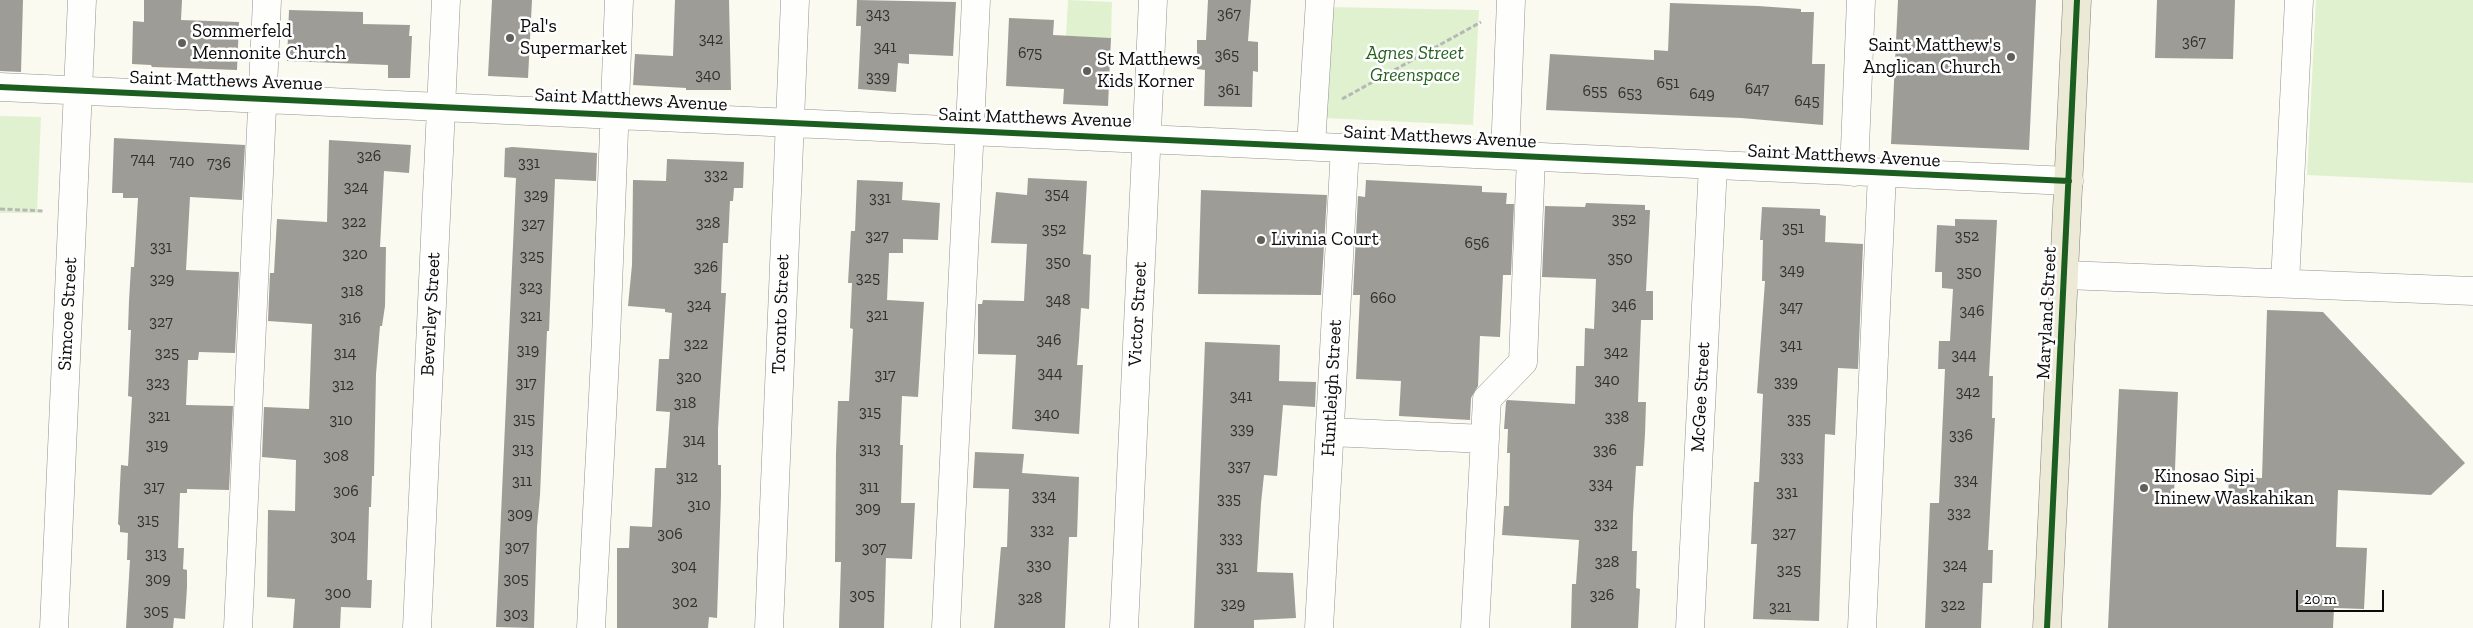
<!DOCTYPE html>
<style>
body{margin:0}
#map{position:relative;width:2473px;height:628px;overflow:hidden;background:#fafaf0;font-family:"Zilla Slab",serif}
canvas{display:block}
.scale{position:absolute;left:2296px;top:590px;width:88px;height:22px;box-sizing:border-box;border:2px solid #0c0c0c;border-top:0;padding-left:6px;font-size:15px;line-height:18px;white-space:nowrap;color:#0c0c0c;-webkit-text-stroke:4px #fff;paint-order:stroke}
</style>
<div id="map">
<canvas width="2473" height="628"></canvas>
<div class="scale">20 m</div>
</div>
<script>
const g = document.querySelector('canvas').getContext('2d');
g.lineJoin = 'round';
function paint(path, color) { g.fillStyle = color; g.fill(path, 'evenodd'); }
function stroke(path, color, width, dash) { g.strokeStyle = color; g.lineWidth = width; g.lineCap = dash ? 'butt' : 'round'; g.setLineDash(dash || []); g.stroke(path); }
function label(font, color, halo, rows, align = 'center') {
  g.font = font + ' "Zilla Slab",serif'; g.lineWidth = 5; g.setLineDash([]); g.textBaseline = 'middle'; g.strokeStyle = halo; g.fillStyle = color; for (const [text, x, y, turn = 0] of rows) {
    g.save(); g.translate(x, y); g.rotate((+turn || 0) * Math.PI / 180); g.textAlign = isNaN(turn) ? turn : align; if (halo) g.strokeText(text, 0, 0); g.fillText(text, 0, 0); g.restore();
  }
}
paint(new Path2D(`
 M1068,0L1112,2L1111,38L1066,36Z
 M2316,0H2473V183L2307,175Z
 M1328,7L1479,10L1473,125L1323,118Z
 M0,116L41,117L37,213H0Z`), '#e0f1d0');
paint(new Path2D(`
 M0,0H23L21,72L0,71Z
 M144,0H182L181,20L239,22L237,70L152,67L151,65L132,64L133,21L144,22Z
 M492,0H532L528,78L488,76Z
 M675,0H729L731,90H686V88L633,85L635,54L673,56Z
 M857,0L956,2L953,56L909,54V64L898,63L896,92L858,89L861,26H856Z
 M1208,0H1251L1248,41L1258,42V72L1253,71L1252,107L1204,106L1205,70L1197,69V40H1206Z
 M1898,0H2036L2029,150L1891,144Z
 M2157,0H2235L2233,59L2155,58Z
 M1670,3L1758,6L1801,9V12H1814L1812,64H1825L1823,125L1741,118L1546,110L1550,54L1654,60V50L1668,51Z
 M289,10L363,12V24L410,25L409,36H412L410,78H388V65L287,61Z
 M1009,18L1054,20L1053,35L1111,38L1108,106L1063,104L1064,89L1006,86Z
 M114,138L245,145L242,200L190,197L186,270L239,272L235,353L199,352L198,360H188L186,405L233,406L229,490L187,489V493H180L178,548H184L183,569L187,570V587L185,619L174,618L173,628H126L130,560H127L128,533L120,532V526L118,524L121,465L128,466L132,397L128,396L131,330H128L129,301L131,267H134L138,198H123V193H112Z
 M329,140L411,145L409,173L384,171L380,247H386L385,306L382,326H380L376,374L374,476H372L371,507H369L367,580H372L371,608L341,607L340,628H293L295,599L267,597L268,510L295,511L296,460L262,457L264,407L309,409L312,324L268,321L270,273H274L277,219L327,222Z
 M512,147L597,153L596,181L555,179L549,331H547L540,495L537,527L534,628L496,627L516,178L504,177L505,148Z
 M667,159L744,162L743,188H734L733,201H730L728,243H723L721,293H726L718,429V465H721V495L717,618L709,617L708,628H617V548H629L630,526L652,527L655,468H666L670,412L656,411L659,359H669L672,313L665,312V309L628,306L632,265L633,180L666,181Z
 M1028,178L1087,181L1083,254L1091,255L1089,309L1081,308L1079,340L1077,365H1083L1079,434L1012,429L1016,355L978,354V304H982L983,300L1024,301L1027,244L991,243L996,192L1027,195Z
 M857,180L903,182L902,200L940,203L938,240L903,239V253H889L887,300L924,302L918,397L902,396L900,445H903L901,503H915L912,559L886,558L884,628H839L841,562H835L836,453L838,401H849L853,329L850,328L852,283H848L851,231H855Z
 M1366,180L1482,186V192L1507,193L1506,204H1514L1511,275H1503L1500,337L1480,336L1478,386L1471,398L1470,420L1399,416L1401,381L1356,379L1360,295H1353L1358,196L1365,197Z
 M1201,190L1327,195L1321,295L1198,294Z
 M1586,203L1645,205V210H1650L1646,291H1653V320H1641L1638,402H1646L1645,434L1643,466H1636L1633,515L1632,551H1637L1636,588L1640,589L1638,628H1571L1572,584H1576L1579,540L1502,535L1504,506H1509L1510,453H1507L1508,429H1504L1506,402L1507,400L1575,404L1576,366H1584L1585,328L1594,329L1596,279L1542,277L1545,206L1585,207Z
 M1762,207L1820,209V215L1826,216L1825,242L1863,244L1858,369L1838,368L1835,435L1825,434L1819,621L1753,619L1757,544H1751L1754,482H1759L1763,394L1757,393L1765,281H1762L1763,240H1760Z
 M1955,219L1997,220L1989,376H1993L1992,418H1995L1988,550H1993L1992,583H1983L1981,628H1925L1930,503H1939L1945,369H1938L1939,341H1950L1953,289L1942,288V272H1935L1937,225L1955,226Z
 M2267,310L2323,312L2465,463L2431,495L2338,490L2336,547L2367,548L2364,609L2334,608L2333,628H2108L2119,389L2178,392L2174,495L2228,497L2229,477L2262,478Z
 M1205,342L1280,345L1279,381L1316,382L1315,407L1283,405L1277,476L1264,475L1261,503L1257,572L1293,573L1296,618L1254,620V628H1194Z
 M975,452L1024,454L1022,473L1079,477L1077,537H1069L1065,628H994L1001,547H1007L1009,489L973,488Z`), '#9d9c96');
const minor = new Path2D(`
 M0,87L2069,181
 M1311,146L1320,0
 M1505,155L1511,0
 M1854,172L1861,0
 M2065,275L2473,291
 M2285,283L2299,0
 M1330,432L1485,439
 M54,628L82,0
 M238,628L267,0
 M417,628L446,0
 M591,628L606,339L619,0
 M769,628L795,0
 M946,628L976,0
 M1124,628L1153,0
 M1319,628L1345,147
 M1475,628L1487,399L1523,362L1531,157
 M1690,628L1713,165
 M1862,628L1882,173`);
const major = new Path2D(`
 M2047,628L2077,0`);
stroke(minor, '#93938f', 29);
stroke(major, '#80807c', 29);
stroke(new Path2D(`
 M1342,99L1481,22
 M0,209L44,211`), '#b7b7b5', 3, [5, 2.5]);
stroke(minor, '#fefefd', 28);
stroke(major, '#ece9d7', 28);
stroke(new Path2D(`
 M0,87L2069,181
 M2047,628L2077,0`), '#1b5e20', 6);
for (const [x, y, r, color] of [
 [510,38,5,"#5f5f5c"],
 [182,43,5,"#5f5f5c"],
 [2011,57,5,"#5f5f5c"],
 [1087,71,5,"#5f5f5c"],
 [1261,240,5,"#5f5f5c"],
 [2144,488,5,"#5f5f5c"]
]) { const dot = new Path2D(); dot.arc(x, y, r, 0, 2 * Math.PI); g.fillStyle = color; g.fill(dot); stroke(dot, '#fff', 2); }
label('16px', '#30302e', null, [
 ["343",878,14],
 ["367",1229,14],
 ["342",711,39],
 ["367",2194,42],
 ["341",885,47],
 ["675",1030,53],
 ["365",1227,55],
 ["340",708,75],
 ["339",878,77],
 ["651",1668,83],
 ["647",1757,89],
 ["361",1229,90],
 ["655",1595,91],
 ["653",1630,93],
 ["649",1702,94],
 ["645",1807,101],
 ["326",369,156],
 ["744",143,159],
 ["740",182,161],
 ["736",219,163],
 ["331",529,163],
 ["332",716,175],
 ["324",356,187],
 ["354",1057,194],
 ["329",536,195],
 ["331",880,198],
 ["352",1624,219],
 ["322",354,222],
 ["328",708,223],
 ["327",533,224],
 ["351",1793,228],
 ["352",1054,229],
 ["327",877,236],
 ["352",1967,236],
 ["656",1477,243],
 ["331",161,247],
 ["320",355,254],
 ["325",532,256],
 ["350",1620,258],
 ["350",1058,262],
 ["326",706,267],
 ["349",1792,270],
 ["350",1969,272],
 ["325",868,278],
 ["329",162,279],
 ["323",531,287],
 ["318",352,291],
 ["660",1383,298],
 ["348",1058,300],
 ["324",699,305],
 ["346",1624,305],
 ["347",1791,307],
 ["346",1972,311],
 ["321",877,315],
 ["321",531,316],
 ["316",350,318],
 ["327",161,322],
 ["346",1049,340],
 ["322",696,344],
 ["341",1791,345],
 ["319",528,350],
 ["342",1616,352],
 ["325",167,353],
 ["314",345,353],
 ["344",1964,355],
 ["344",1050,373],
 ["317",885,375],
 ["320",689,377],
 ["340",1607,380],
 ["339",1786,382],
 ["323",158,383],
 ["317",526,383],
 ["312",343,385],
 ["342",1968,392],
 ["341",1241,396],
 ["318",685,403],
 ["315",870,412],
 ["340",1047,414],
 ["321",159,416],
 ["338",1617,417],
 ["315",524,419],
 ["335",1799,419],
 ["310",341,420],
 ["339",1242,429],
 ["336",1961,435],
 ["314",694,440],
 ["319",157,445],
 ["313",523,449],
 ["313",870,449],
 ["336",1605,450],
 ["308",336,456],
 ["333",1792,457],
 ["337",1239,466],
 ["312",687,477],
 ["334",1966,480],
 ["311",522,481],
 ["334",1601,484],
 ["317",154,487],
 ["311",869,487],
 ["306",346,491],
 ["331",1787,492],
 ["334",1044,496],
 ["335",1229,499],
 ["310",699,505],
 ["309",868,508],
 ["332",1959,513],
 ["309",520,514],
 ["315",148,520],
 ["332",1606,524],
 ["332",1042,530],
 ["327",1784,533],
 ["306",670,534],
 ["304",343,536],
 ["333",1231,538],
 ["307",517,547],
 ["307",874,548],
 ["313",156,554],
 ["328",1607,562],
 ["330",1039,565],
 ["324",1955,565],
 ["304",684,566],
 ["331",1227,567],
 ["325",1789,570],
 ["309",158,579],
 ["305",516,579],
 ["300",338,593],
 ["305",862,595],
 ["326",1602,595],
 ["328",1030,598],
 ["302",685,602],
 ["329",1233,604],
 ["322",1953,605],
 ["321",1780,607],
 ["305",156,611],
 ["303",516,614]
]);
label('19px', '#0c0c0c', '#fff', [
 ["Pal's",520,27],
 ["Supermarket",520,49],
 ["Sommerfeld",192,32],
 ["Mennonite Church",192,54],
 ["Saint Matthew's",2001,46,"right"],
 ["Anglican Church",2001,68,"right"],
 ["St Matthews",1097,60],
 ["Kids Korner",1097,82],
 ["Livinia Court",1271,240],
 ["Kinosao Sipi",2154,477],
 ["Ininew Waskahikan",2154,499]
], 'left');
label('italic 19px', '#25631d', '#fff', [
 ["Agnes Street",1415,54],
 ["Greenspace",1415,76]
]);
label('19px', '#0c0c0c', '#fff', [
 ["Saint Matthews Avenue",226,81,2],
 ["Saint Matthews Avenue",631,100,3],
 ["Saint Matthews Avenue",1035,118,2],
 ["Saint Matthews Avenue",1440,137,3],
 ["Saint Matthews Avenue",1844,156,3],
 ["Maryland Street",2047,313,-87],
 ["Simcoe Street",68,314,-87],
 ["Beverley Street",431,314,-87],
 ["Toronto Street",781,314,-88],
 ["Victor Street",1138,314,-87],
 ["Huntleigh Street",1332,388,-87],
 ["McGee Street",1701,397,-87]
]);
</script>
